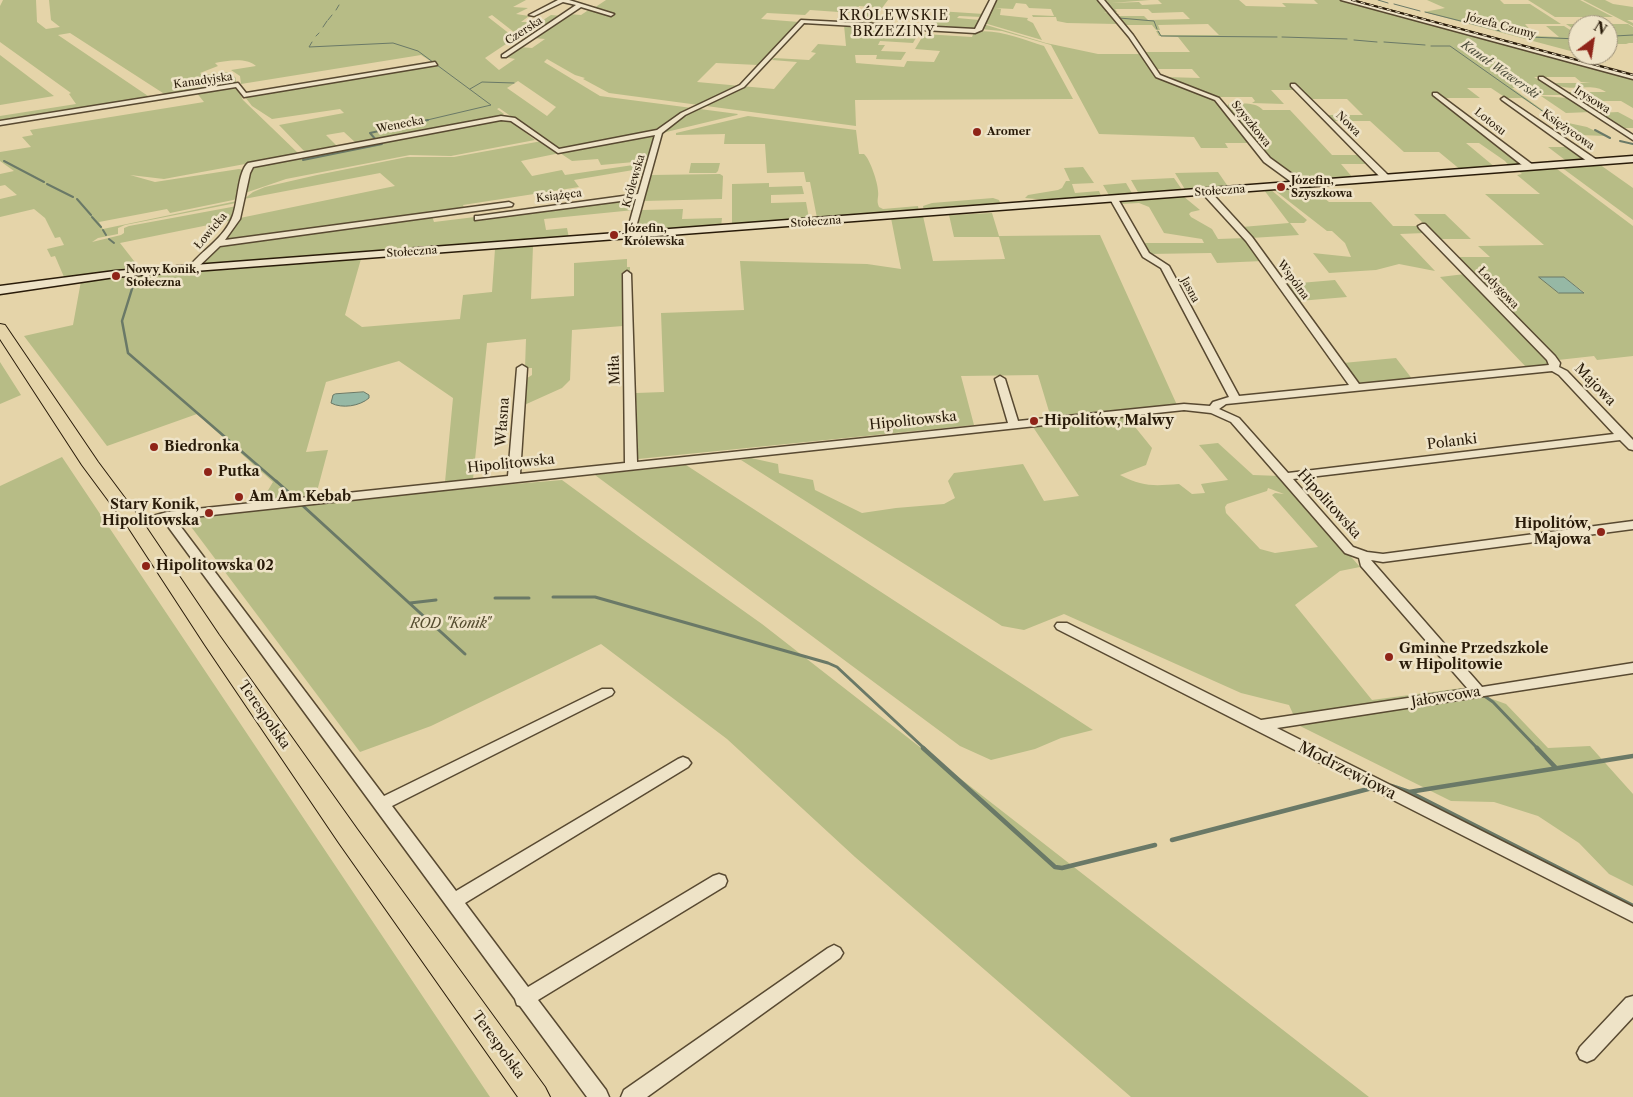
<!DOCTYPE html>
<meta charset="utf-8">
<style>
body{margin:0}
#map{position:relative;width:1633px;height:1097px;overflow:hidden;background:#e5d4a9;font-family:"Libre Caslon Text",serif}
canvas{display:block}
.north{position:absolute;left:1568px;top:15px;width:50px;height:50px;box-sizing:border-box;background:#eee3c7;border:1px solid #9f937b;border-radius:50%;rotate:31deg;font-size:14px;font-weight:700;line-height:20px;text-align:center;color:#291b09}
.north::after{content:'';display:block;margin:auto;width:18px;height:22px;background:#8f2418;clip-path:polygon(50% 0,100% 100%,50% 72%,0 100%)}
</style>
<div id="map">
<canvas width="1633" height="1097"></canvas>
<div class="north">N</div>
</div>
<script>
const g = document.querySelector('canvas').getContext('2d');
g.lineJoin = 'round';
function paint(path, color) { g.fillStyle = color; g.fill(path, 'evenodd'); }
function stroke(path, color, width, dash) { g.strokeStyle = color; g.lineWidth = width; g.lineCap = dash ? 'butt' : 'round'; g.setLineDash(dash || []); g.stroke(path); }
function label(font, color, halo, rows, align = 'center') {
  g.font = font + ' "Libre Caslon Text",serif'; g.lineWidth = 5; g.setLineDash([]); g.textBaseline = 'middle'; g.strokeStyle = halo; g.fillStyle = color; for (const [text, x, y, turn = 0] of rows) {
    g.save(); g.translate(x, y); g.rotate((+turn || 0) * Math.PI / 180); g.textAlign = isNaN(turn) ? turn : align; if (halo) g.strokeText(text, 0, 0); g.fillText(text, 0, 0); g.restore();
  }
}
paint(new Path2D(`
 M3,0H36L37,22L46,29L60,27L51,20L49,0H526L513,7L528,8L516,14L529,16L521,22H540L551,15L562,16L544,28L532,27L519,36L492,15L488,17L515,38L485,58L499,70L515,59L505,57L519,47L532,48L545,39L533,38L569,14L581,15L590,9L594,12L611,15L614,13L594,8L606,0H888L882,8L859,6L855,12L877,14L870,24L845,23L853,13L810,10L805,15L767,13L761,19L799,22L758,65L716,63L697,82L774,89L797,62L772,60L774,58L809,60L816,53L811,52L818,44L846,46L844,25L921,29L913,43L880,41L878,45H885L881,51L906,52L901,60L876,59L877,55H855L856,63L904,67L907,61L934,62L940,51L915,49L924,34L972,37L974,32C997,28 1022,39 1044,46L1073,99L855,100L856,126L609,93L583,79L585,78L575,75L547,59L544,62L600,96L738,114L737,115L662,133L560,150L499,108L497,109L504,114L500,117L357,144L344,132L326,135L338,147L306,153L279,125L344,113L340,109L272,119L252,106L245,97L435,64L421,55L241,84L240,76L231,70L256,66C246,57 227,61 215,63L218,66L200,73L203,75L228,72L236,78V84L166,95L70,33L58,35L151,98L0,122V116L76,104L69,94L71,93L0,42V6ZM518,81L556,107L547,116L507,88Z
 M996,0H1099L1108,12H1104L1108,13L1117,24L1067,23L1057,21L1056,17H1033L1032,15L1054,16L1051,9L1029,8L1026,4L1016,3L1013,9L995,8L1001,9L1000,15L1028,18L1027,20L1033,23L1042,40L984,23Z
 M1103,0H1150L1111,3L1139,2L1142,5L1162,4L1158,0H1239L1246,6L1286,7L1282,3L1318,4L1314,0H1341L1633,79V108L1621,101H1602L1590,93L1570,94L1567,92H1606C1591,81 1569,94 1554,83H1591L1581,82L1575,77H1534L1564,94L1561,95H1539L1528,88H1512L1558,121L1522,98H1506L1491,88H1467L1480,98H1444L1526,166L1510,167L1505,161L1479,143H1466L1496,168L1462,171L1439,152H1404L1370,121H1332L1326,115H1363L1347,99H1311L1296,85L1291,84L1295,90H1271L1284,104L1252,103L1255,101L1252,97H1218L1165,77L1200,78L1192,69H1156L1145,52H1190L1178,37L1159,36L1156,31H1159L1161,35H1219L1208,24L1158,25L1160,30H1156L1152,25H1124L1116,16H1144L1148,20L1190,19L1183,12L1152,13L1148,9H1115L1117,12H1114L1120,15H1114L1105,3L1108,2Z
 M1427,0H1500L1504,4H1530L1561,24H1525L1536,36L1559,37L1546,26H1564L1578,35V53L1424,12L1445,8Z
 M1528,0H1580L1613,17H1555Z
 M1583,0H1605L1613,4L1633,7V20H1627L1633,23V26Z
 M938,11L984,14L982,17L959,16L957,18L980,20L976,30L928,27Z
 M983,24L1046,43L1098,54H1139L1145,62L1148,63L1157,76L1215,98L1250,143H1225L1228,148H1201L1194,137L1099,134L1051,45L1002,31L980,29Z
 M1566,24H1628L1633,27V43H1626L1629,44H1608V25H1578V32Z
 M0,55L54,96L0,105Z
 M236,86L243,100L299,154L164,179L130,175L155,182L239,169L245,170L238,199L170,213L167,209L99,222L103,229L237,201L236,203L125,225L118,228V234L98,238L92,242L121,235L124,233V228L129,226L237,206L233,220L120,243L141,270L64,277L55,256L51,257L47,249L64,245L60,237L55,238L45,218L34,209L0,217V199L17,195L5,185L0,186V174L14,171L0,161V152L31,147L22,137L33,135L30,130L204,102L196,92Z
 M1541,96L1568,98L1591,112L1566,113Z
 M1229,104C1240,104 1255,101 1263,110H1290L1332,155H1358L1367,164H1341L1354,179L1302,183L1273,164L1229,110L1227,106Z
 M1618,112L1633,120V128H1621L1597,113Z
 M748,116L856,130L859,154H864C870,159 878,183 878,191C879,198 876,200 879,207L883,209L918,206L919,212L817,218L810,182H806L804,172L767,173L765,144H724L725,134L676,135V133Z
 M500,119L509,120L535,140L451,156L410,155L286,179L245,193L251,167Z
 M1559,121L1587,127L1605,136L1580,135L1589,142H1583L1561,128H1568Z
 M655,134L649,159L645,161L601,165L598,159L572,161L560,153L521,161L532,176L562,170L565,175L647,163L645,168L574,180L579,187L463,205L465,210L223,241L240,218L395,186L380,173L244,199L253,192L265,187L317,175L407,157H454L542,141L560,153Z
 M1548,147H1568L1588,161L1569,163Z
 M691,163H720L718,171L716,173H689Z
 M1599,164L1633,188V220L1561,167Z
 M1083,167L1094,183L1072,184L1075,193L1099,191L1102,198L1057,201L1025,198L1028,195L1058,190L1062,188L1066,181H1070L1064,168Z
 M1553,168L1557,169L1633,226V356L1597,360L1594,356L1558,360L1457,257H1490L1478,246L1544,245L1485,194H1540L1517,175L1522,174L1517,170ZM1539,277H1564L1584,292L1559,293Z
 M1218,172L1229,188L1186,191L1175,173Z
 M720,174L723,176L722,199L644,201L651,175Z
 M1174,178L1183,191L1139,194L1131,180Z
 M769,183V187L802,186L804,194L771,195V203L806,202L809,218L805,220L736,225L732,224V184Z
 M1126,183L1133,195L1110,197L1103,185Z
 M1309,186L1329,202H1371L1393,226H1418L1425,233L1400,234L1435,271L1399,264L1376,270L1329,273L1313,253L1351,257L1345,243L1332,231H1327L1273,189Z
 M1270,189L1307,220L1304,223H1290L1299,235L1251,238L1242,227L1289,223L1264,190Z
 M1183,196L1200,210L1191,212L1189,214L1191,217L1212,229L1218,239L1246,238L1263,261L1217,263L1211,253L1149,254L1143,243H1204L1202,239L1164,233L1149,207L1139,203L1120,204L1118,201Z
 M993,198L999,200L1001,205L924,211L923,206L932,203Z
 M637,199L634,210L544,219L546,230L567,228L569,238L201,265L216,248L223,245L432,216L434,222L475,217L476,220Z
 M683,209L682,219L722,218L721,227L636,232L642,210Z
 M992,213L999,236L1100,235L1177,405L1051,418L1038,375L961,376L974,425L638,459L636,393L664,392L661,313L744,310L740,261L867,264L901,269L891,218L923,216L933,261L1005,259L999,237H954L949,215Z
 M1414,214H1445L1471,239H1439Z
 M533,246L531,299L574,296V263L627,259V267H630V272H622L623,326L572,330L570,380L562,388L522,406L524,380L532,375V368H525L526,339L487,343L473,479L445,482L453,398L399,361L326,382L306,452L328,450L316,495L314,497L261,502L273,482L197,414L107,446L24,336L73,325L81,281L361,259L345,315L362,327L460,319L463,295L492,292L495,249Z
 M1465,274L1551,364L1526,367L1440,277Z
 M1335,280L1347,297L1299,301L1288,284Z
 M1396,358L1413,380L1359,385L1343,363Z
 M0,362L21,395L0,404Z
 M1127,417L1152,448L1146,465L1120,475C1143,487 1154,486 1179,484L1192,494L1205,493L1201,484L1228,480L1199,445L1218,443L1253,475L1280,476L1360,567L1340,571L1295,605L1372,700L1462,688L1506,704L1548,748L1590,746L1633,794V886L1609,874L1579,843L1538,816L1494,802L1451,801L1298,725L1289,705L1241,693L1064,614L1024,630L1002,626L741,460L751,458L778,464L779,473L813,480L815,490L862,513L896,508L944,504L955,498L948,481L954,473L1023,464L1044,501L1079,496L1033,427ZM1268,488L1284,494L1275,493L1272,495L1318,547L1275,553L1260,549L1226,513L1225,507L1227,504L1267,491Z
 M62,457L490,1097H0V486Z
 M686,465L1093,730L1061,738L1035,749L991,760L960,746L595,475Z
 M562,480L641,538L762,624L1369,1097H1131L855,857L727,739L601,644L431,726L360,752L186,520L236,512L335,501L336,504L342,503L341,501L419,492Z`), '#b7bc86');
const water = new Path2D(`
 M1539,277H1564L1584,293H1559Z
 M364,392L369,395V398C360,406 342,409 331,403L333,395L335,394Z`);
paint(water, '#96b8a5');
stroke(water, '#6a7967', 1);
stroke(new Path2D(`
 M1378,0L1388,3
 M1108,3L1114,11
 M1394,4L1420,11
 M336,10L339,5
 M1425,12L1524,37
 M1119,18L1154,21L1157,29
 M328,20L332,15
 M323,27L327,21
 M1158,31L1161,36L1277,37
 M316,36L319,33
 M1615,36L1633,35
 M1282,37L1347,39
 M1529,37L1578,39
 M1608,37H1611
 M1354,40L1377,42
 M312,42L309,47L393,43L418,51L491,105L423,121
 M1384,42L1425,45
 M1431,46H1450L1555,120
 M470,89L482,82L514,83`), '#6a7967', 1);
stroke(new Path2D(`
 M1595,130L1610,138
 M377,141L370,133L428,120
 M1620,141L1633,144
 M303,160L382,144L380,143
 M4,161L44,182
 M47,184L73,197
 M77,199L91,215
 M92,217L101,227
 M103,230L106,235
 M109,239L114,243`), '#6a7967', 2);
stroke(new Path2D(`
 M136,276L122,321L128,353L277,482`), '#6a7967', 2.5);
stroke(new Path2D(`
 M276,481L293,496
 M302,505L465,654
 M553,597H595L828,663L837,667L925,749
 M495,598H529
 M410,603L436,600
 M1483,695L1493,702L1538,749`), '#6a7967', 3);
stroke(new Path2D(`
 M923,748L1055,867L1062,868L1155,845
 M1537,748L1556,768
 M1391,786L1409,792L1633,906
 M1409,792L1633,756
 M1172,840L1372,788`), '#6a7967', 4.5);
const street = new Path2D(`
 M558,0H569L614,14L611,16L581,7L506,57H502V55L576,5L563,2L534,16L529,15Z
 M990,0H996L982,30L975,33L804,23L744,87L685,115L662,133L633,238L626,236L636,199L475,220V216H478L638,194L655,135L558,153L511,121L501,120L253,167L250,173L240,219L225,240L509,202L513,204L512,206L220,246L195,270L188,268C202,250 225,238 233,215C238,202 238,171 248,163L501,116L515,118L559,149L657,130L681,113L740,85L801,20L975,29Z
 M1098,0H1104L1133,35L1160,75L1219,98L1270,158L1303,182V186H1297L1264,162L1215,100L1156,77L1129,37Z
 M1341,0H1350L1633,75V79Z
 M435,62L437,65L244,97L236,87L0,125V121L238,83L246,93Z
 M1539,77H1543L1633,135V140L1539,79Z
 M1291,84H1295L1389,176V180H1383L1291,86Z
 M1433,93H1437L1533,165V169H1527L1433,95Z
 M1504,97L1597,160V164H1591L1502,100L1501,99Z
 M1203,190H1209L1252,237L1359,384L1549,365L1547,360L1419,228L1418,226L1422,224H1425L1555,356L1560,363L1559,367L1567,371L1633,440V450L1629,449L1620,440L1293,479L1353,547L1367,552L1383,554L1633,521V529L1383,562L1371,560L1482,687L1633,663V673L1277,728L1633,907V922L1057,629L1055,626L1057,623H1067L1261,720L1468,689L1361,566L1359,558L1345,553L1231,422L1211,413L1184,410L175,519L384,796L602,689H612L614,692L612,695L392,806L456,891L678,759L683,757L688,759L691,763L688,767L465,903L528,987L713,876L719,874L725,876L727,881L725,886L538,1000L606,1090L609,1097H587L520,1006L517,1005L515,999L164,521L136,529L130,525L132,522L167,512L508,476L517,368L522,365L527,368L520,474L625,463L623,274L627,271L631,274L637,462L1008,423L995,379L1000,376L1005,379L1018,421L1184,404L1210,406L1213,402L1229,397L1161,268L1143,257L1110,199L1114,197L1118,199L1149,253L1169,266L1239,396L1349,385L1246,241L1203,194ZM1552,371L1559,375L1614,434L1288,473L1239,418L1219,409L1226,404Z
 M834,945L840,948L843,953L840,958L647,1097H621L624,1090L828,948Z
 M1633,996V1017L1594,1059L1587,1062L1580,1059L1577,1053L1580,1047L1626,998Z`);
const secondary = new Path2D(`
 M1633,156V162L115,277L0,294V286L115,271Z`);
const primary = new Path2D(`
 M0,324L5,325L98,462L142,521L219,635L357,829L545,1087L550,1097H518L339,843L205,645L128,527L82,465L0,339Z`);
stroke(street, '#584931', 3);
stroke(secondary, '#291b09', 3);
stroke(primary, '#291b09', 2);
paint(street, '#eee3c7');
paint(secondary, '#eee3c7');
paint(primary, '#e5d4a9');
const rail = new Path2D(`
 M1352,0L1633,75`);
stroke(rail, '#291b09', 2);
stroke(rail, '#eee3c7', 1, [4.5]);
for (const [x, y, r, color] of [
 [977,132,5,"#8f2418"],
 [1281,187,5,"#8f2418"],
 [614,235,5,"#8f2418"],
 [116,276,5,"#8f2418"],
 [1034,421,5,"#8f2418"],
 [154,447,5,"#8f2418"],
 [208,472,5,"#8f2418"],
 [239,497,5,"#8f2418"],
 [209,513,5,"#8f2418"],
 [1601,532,5,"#8f2418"],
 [146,566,5,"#8f2418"],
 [1389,657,5,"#8f2418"]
]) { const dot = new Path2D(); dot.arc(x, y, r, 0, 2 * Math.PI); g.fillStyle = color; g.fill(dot); stroke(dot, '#eee3c7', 2); }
label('11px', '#291b09', '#eee3c7', [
 ["Józefa Czumy",1501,26,15],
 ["Czerska",524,31,-33],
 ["Kanadyjska",203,81,-8],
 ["Irysowa",1592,100,33],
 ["Lotosu",1490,122,38],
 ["Szyszkowa",1251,124,51],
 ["Nowa",1348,124,45],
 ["Wenecka",400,125,-11],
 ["Księżycowa",1568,130,35],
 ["Królewska",634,181,-74],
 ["Stołeczna",1220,191,-4],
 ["Książęca",559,196,-7],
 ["Stołeczna",816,222,-4],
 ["Łowicka",211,231,-50],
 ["Stołeczna",412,252,-4],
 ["Wspólna",1293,280,54],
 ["Łodygowa",1498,288,46],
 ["Jasna",1190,290,62]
]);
label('bold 11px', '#291b09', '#eee3c7', [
 ["Aromer",987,132],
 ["Józefin,",1291,181],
 ["Szyszkowa",1291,194],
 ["Józefin,",624,229],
 ["Królewska",624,242],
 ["Nowy Konik,",126,270],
 ["Stołeczna",126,283]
], 'left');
label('italic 12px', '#4a4a38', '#eee3c7', [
 ["Kanał Wawerski",1500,70,35]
]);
g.letterSpacing = '1px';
label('14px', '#291b09', '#eee3c7', [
 ["KRÓLEWSKIE",894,16],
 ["BRZEZINY",894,32]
]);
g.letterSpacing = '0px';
label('14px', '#291b09', '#eee3c7', [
 ["Miła",615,370,-92],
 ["Majowa",1595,385,46],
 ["Hipolitowska",913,421,-6],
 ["Własna",503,422,-86],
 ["Polanki",1452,442,-7],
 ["Hipolitowska",511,464,-6],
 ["Hipolitowska",1329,504,48],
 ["Jałowcowa",1446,697,-9],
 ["Terespolska",264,715,55],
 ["Terespolska",498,1045,54]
]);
label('bold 14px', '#291b09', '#eee3c7', [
 ["Hipolitów, Malwy",1044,421],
 ["Biedronka",164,447],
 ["Putka",218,472],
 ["Am Am Kebab",249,497],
 ["Stary Konik,",199,505,"right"],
 ["Hipolitowska",199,521,"right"],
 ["Hipolitów,",1591,524,"right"],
 ["Majowa",1591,540,"right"],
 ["Hipolitowska 02",156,566],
 ["Gminne Przedszkole",1399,649],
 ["w Hipolitowie",1399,665]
], 'left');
label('italic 14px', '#544b2e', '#eee3c7', [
 ["ROD \"Konik\"",450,624]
]);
label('16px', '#291b09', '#eee3c7', [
 ["Modrzewiowa",1347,771,27]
]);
</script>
